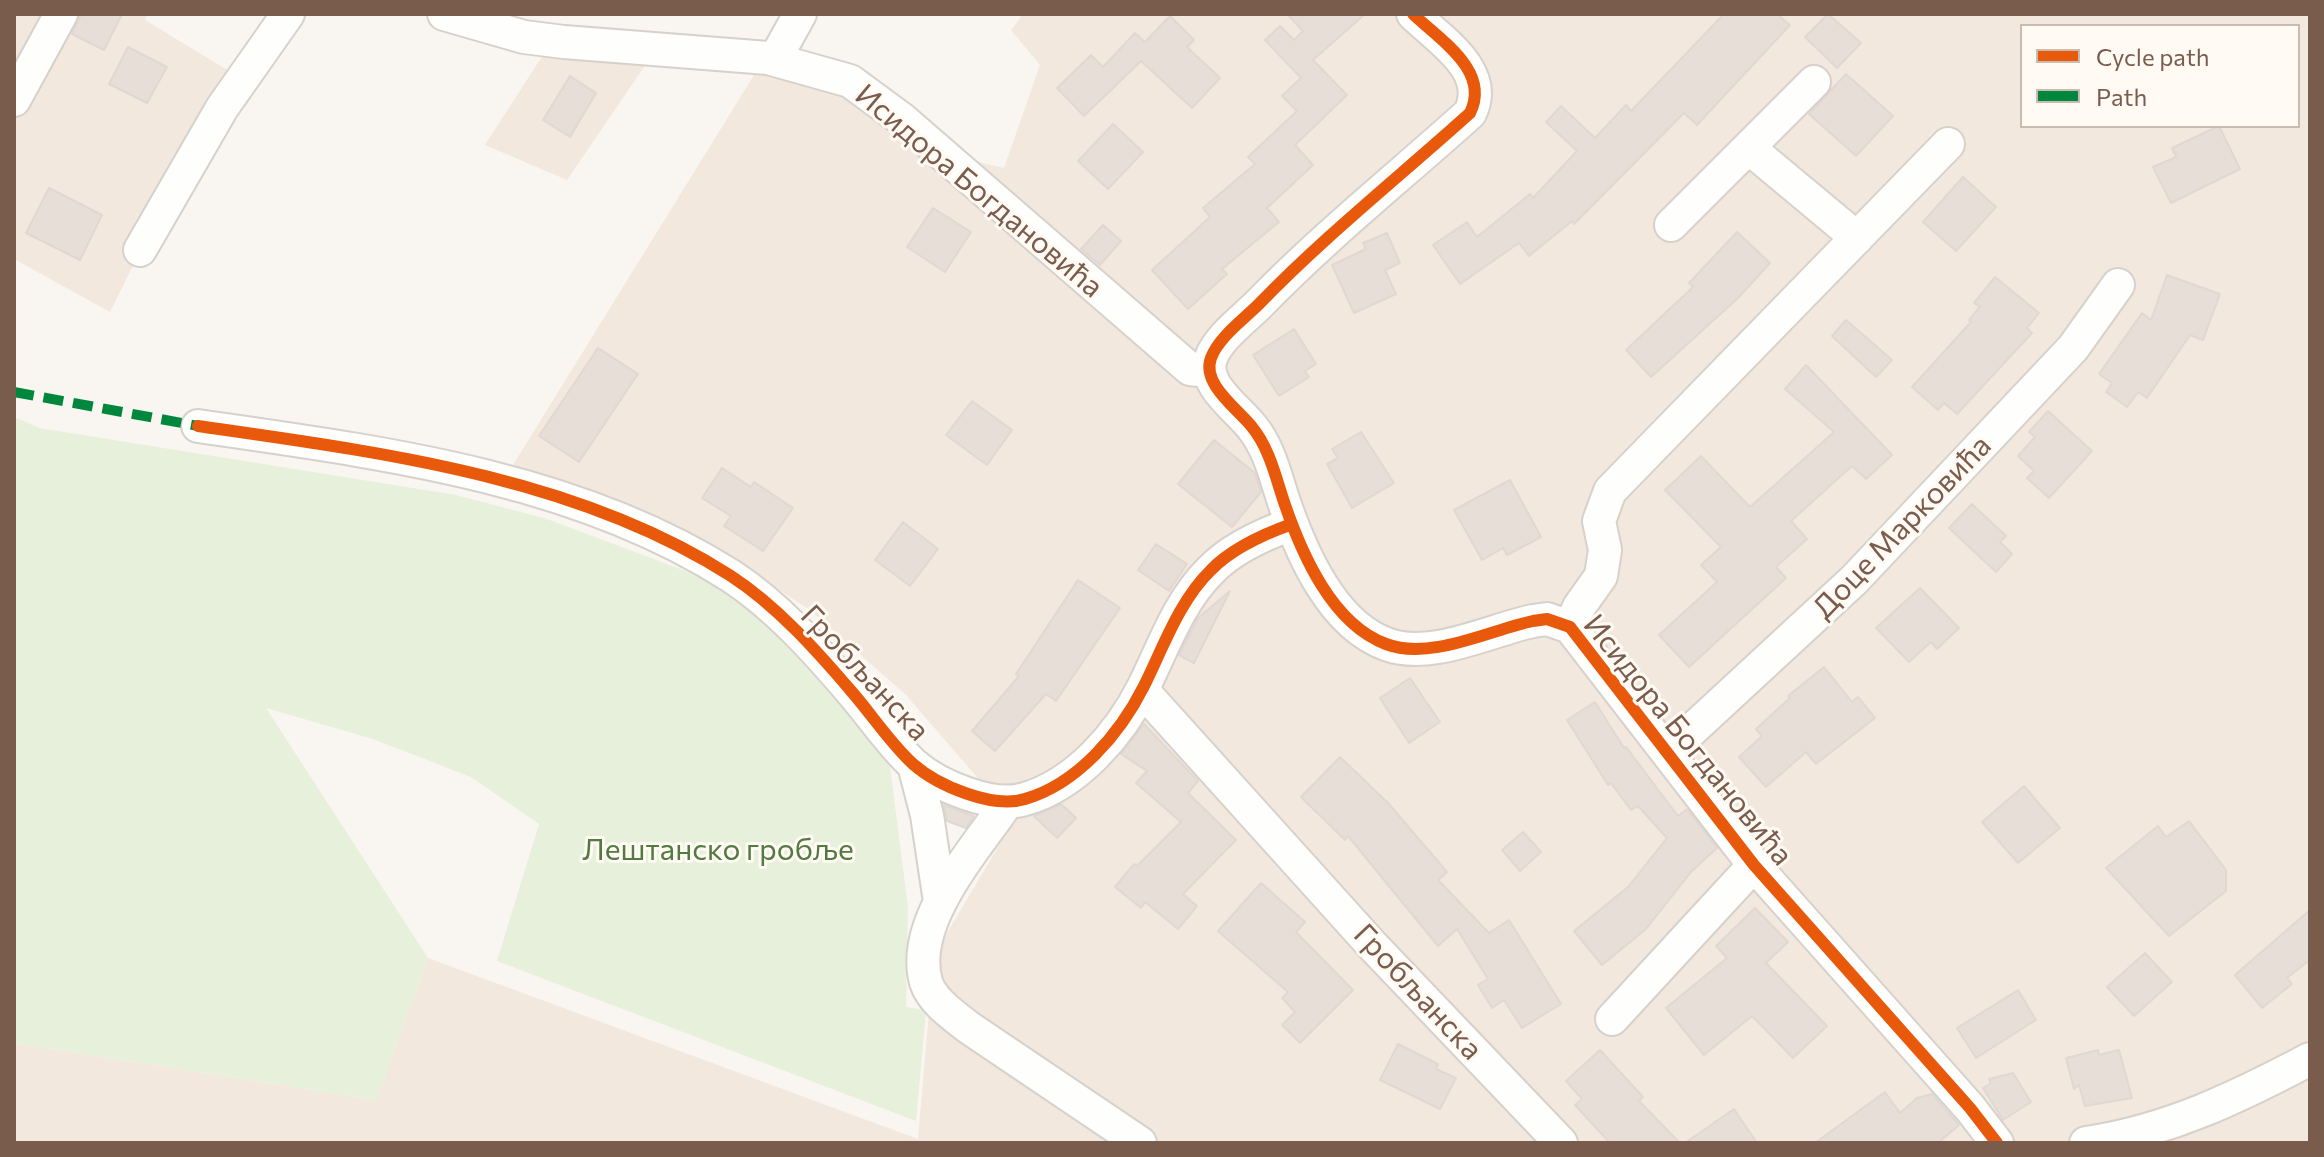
<!DOCTYPE html>
<meta charset="utf-8">
<style>
body{margin:0}
#map{position:relative;width:2324px;height:1157px;overflow:hidden;background:#f9f5f0;font-family:Commissioner,sans-serif}
canvas{display:block}
.frame{position:absolute;inset:0;border:16px solid #7a5c4d;pointer-events:none}
.legend{position:absolute;left:2020px;top:24px;width:280px;height:104px;box-sizing:border-box;background:#fffaf3;border:2px solid #cabbb1;margin:0;padding:10px 14px;list-style:none;font-size:24px;color:#7a5c4d}
.legend li{display:flex;align-items:center;gap:16px;height:40px}
.legend b{width:40px;border:2px solid #cabbb1}
</style>
<div id="map">
<canvas width="2324" height="1157"></canvas>
<div class="frame"></div>
<ul class="legend">
<li><b style="height:10px;background:#e8590c"></b>Cycle path</li>
<li><b style="height:10px;background:#00873e"></b>Path</li>
</ul>
</div>
<script>
const g = document.querySelector('canvas').getContext('2d');
g.lineJoin = 'round';
function paint(path, color) { g.fillStyle = color; g.fill(path, 'evenodd'); }
function stroke(path, color, width, dash) { g.strokeStyle = color; g.lineWidth = width; g.lineCap = dash ? 'butt' : 'round'; g.setLineDash(dash || []); g.stroke(path); }
function label(font, color, halo, rows, align = 'center') {
  g.font = font + ' Commissioner,sans-serif'; g.lineWidth = 6; g.setLineDash([]); g.textBaseline = 'middle'; g.strokeStyle = halo; g.fillStyle = color; for (const [text, x, y, turn = 0] of rows) {
    g.save(); g.translate(x, y); g.rotate((+turn || 0) * Math.PI / 180); g.textAlign = isNaN(turn) ? turn : align; if (halo) g.strokeText(text, 0, 0); g.fillText(text, 0, 0); g.restore();
  }
}
paint(new Path2D(`
 M14,14H148L145,20L229,71L110,312L14,259Z
 M1023,14H2310V1143H14V1043L376,1100L428,958L918,1139L934,955L1014,820L906,695L811,611L731,558L508,473L772,46L934,152L1004,168L1040,65L1011,30ZM2022,26H2298V126H2022Z
 M543,55L646,64L567,180L485,145Z`), '#f2e8de');
paint(new Path2D(`
 M14,417L39,428L456,495L547,519L720,584L766,615L852,708L890,767L908,907L906,1007L926,1010L916,1121L497,961L539,824L471,777L373,739L266,708L428,958L376,1100L14,1043Z`), '#e7f0db');
const building = new Path2D(`
 M81,14H122L104,50L72,34Z
 M1287,14H1365L1313,60L1347,95L1295,145L1313,165L1267,208L1279,222L1222,269L1227,274L1188,309L1152,270L1210,217L1203,208L1255,164L1248,157L1297,111L1282,96L1301,78L1265,40L1280,26L1294,40L1303,31Z
 M1724,14H1777L1790,25L1697,125L1684,113L1574,224L1572,221L1529,256L1519,243L1460,284L1433,245L1467,222L1477,237L1530,194L1533,198L1577,151L1546,122L1561,106L1595,138L1626,105L1631,111Z
 M1828,14L1861,43L1837,68L1805,37Z
 M1170,16L1194,40L1187,47L1220,78L1192,108L1141,61L1084,116L1057,88L1091,55L1103,67L1135,33L1145,42Z
 M128,47L167,67L147,103L109,84Z
 M1846,74L1893,116L1856,156L1809,114Z
 M570,76L596,93L570,137L543,120Z
 M1113,124L1143,152L1108,189L1078,161Z
 M2219,126L2240,169L2171,203L2153,167L2176,157L2172,148Z
 M1963,177L1996,207L1956,251L1923,222Z
 M49,188L102,215L80,260L26,233Z
 M933,208L971,232L945,272L907,247Z
 M1103,225L1121,241L1100,265L1081,249Z
 M1737,232L1770,263L1738,298L1651,377L1626,350L1693,287L1689,283Z
 M1387,233L1400,263L1385,270L1396,294L1354,313L1332,265L1366,249L1363,243Z
 M2167,275L2220,294L2203,340L2190,335L2147,398L2138,392L2127,407L2106,392L2112,383L2099,374L2142,313L2151,320Z
 M1995,277L2039,313L2027,328L2032,333L1957,414L1944,403L1938,410L1912,387L1971,322L1969,320L1980,307L1974,303Z
 M1846,320L1892,360L1876,377L1832,336Z
 M1294,329L1316,364L1305,371L1309,377L1279,396L1253,355Z
 M598,348L638,374L579,462L539,436Z
 M1806,365L1892,455L1866,479L1852,466L1791,521L1807,539L1776,567L1786,578L1689,667L1659,635L1717,582L1701,565L1721,547L1665,490L1701,456L1750,507L1834,432L1785,389Z
 M972,401L1012,430L987,465L946,435Z
 M2048,411L2092,451L2049,498L2027,478L2034,471L2018,456L2035,437L2029,432Z
 M1361,432L1394,483L1352,508L1327,464L1338,458L1332,449Z
 M1214,440L1255,473L1261,492L1232,527L1178,484Z
 M722,468L751,487L754,482L793,508L763,551L724,526L731,516L702,498Z
 M1510,480L1541,537L1507,555L1503,548L1482,560L1454,510Z
 M1972,504L2006,536L2000,542L2012,554L1996,572L1949,528Z
 M903,522L938,549L910,586L875,560Z
 M1156,544L1187,564L1169,591L1138,570Z
 M1078,580L1120,608L1056,701L1046,694L995,751L972,731L1019,676L1016,674Z
 M1920,588L1959,628L1937,649L1931,642L1909,662L1876,628Z
 M1230,591L1194,663L1179,655L1198,618Z
 M1824,667L1852,702L1858,697L1875,718L1816,764L1806,752L1766,787L1739,757L1762,736L1756,729L1790,698L1788,696Z
 M1410,678L1440,722L1409,743L1380,698Z
 M1595,702L1624,748L1626,747L1678,816L1687,809L1717,848L1691,872L1646,929L1602,965L1574,931L1628,887L1667,838L1638,806L1631,810L1611,783L1608,785L1567,720Z
 M1144,724L1198,781L1188,793L1236,840L1183,894L1197,906L1178,929L1145,902L1141,908L1115,887L1134,864L1137,866L1181,822L1136,783L1147,771L1121,754Z
 M1340,757L1388,803L1447,872L1438,880L1489,933L1509,920L1561,1004L1522,1028L1504,1000L1492,1008L1478,985L1488,979L1457,929L1438,946L1348,836L1345,840L1301,797Z
 M2024,786L2060,828L2018,863L1982,822Z
 M1061,804L1076,818L1057,838L1034,816Z
 M944,805L959,811L974,816L966,828L947,821Z
 M2189,821L2226,870V891L2169,936L2106,868L2158,826L2166,837Z
 M1523,832L1541,852L1520,871L1502,850Z
 M1261,883L1305,922L1296,932L1353,990L1300,1043L1282,1025L1295,1012L1282,998L1288,992L1218,931Z
 M1755,908L1788,942L1766,963L1827,1026L1793,1058L1752,1016L1704,1055L1666,1008L1727,958L1716,946Z
 M2310,910V966L2307,962L2287,978L2292,984L2262,1008L2235,975Z
 M2145,953L2172,982L2134,1016L2107,987Z
 M2018,990L2036,1020L1976,1058L1957,1028Z
 M1398,1044L1438,1064L1436,1069L1456,1078L1440,1109L1380,1080Z
 M1600,1050L1643,1097L1639,1101L1680,1143H1610L1575,1105L1582,1099L1566,1081Z
 M2098,1050L2099,1055L2119,1050L2132,1098L2085,1106L2079,1085L2074,1089L2066,1058Z
 M2013,1073L2031,1102L2003,1120L1983,1088L1991,1083L1989,1079Z
 M1885,1092L1900,1113L1917,1098L1932,1094L1959,1125L1938,1143H1815Z
 M1734,1109L1757,1143H1685Z`);
paint(building, '#e6ded7');
stroke(building, '#e2d8d2', 2);
const minor = new Path2D(`
 M444,14L524,37L564,42L768,58L850,81L903,120L1190,369L1209,371
 M1413,14C1440,40 1491,71 1470,113C1399,177 1326,235 1259,304C1244,319 1218,338 1211,358C1201,384 1238,409 1252,427C1270,449 1276,479 1285,505C1302,554 1332,624 1386,644C1430,661 1490,630 1533,621L1547,619L1570,627L1754,865L1970,1108L1997,1143
 M775,59L800,14
 M14,100L61,14
 M1749,148L1857,238
 M1671,225L1814,82
 M140,250L222,108L288,14
 M198,426C378,452 575,476 731,576C777,606 817,651 852,692C872,715 891,744 913,764C938,786 993,809 1025,799C1077,784 1120,734 1144,686C1163,648 1179,601 1211,570C1232,548 1264,534 1292,524
 M1570,627L1579,607L1601,576L1605,550L1599,521L1610,491L1948,144
 M1142,690L1372,945L1561,1143
 M1668,752L1854,580L2073,348L2118,285
 M914,765L927,815L940,902
 M1006,804C975,850 909,922 926,982C932,1001 953,1015 968,1027L1140,1143
 M1612,1019L1754,865
 M2086,1143C2168,1131 2238,1097 2310,1059`);
stroke(minor, '#d7d1cb', 36);
stroke(minor, '#fefefd', 32);
stroke(new Path2D(`
 M14,392L198,426`), '#00873e', 10, [20, 10]);
stroke(new Path2D(`
 M1413,14C1440,40 1491,71 1470,113C1399,177 1326,235 1259,304C1244,319 1218,338 1211,358C1201,384 1238,409 1252,427C1270,449 1276,479 1285,505C1302,554 1332,624 1386,644C1430,661 1490,630 1533,621L1547,619L1570,627L1754,865L1970,1108L1997,1143
 M198,426C378,452 575,476 731,576C777,606 817,651 852,692C872,715 891,744 913,764C938,786 993,809 1025,799C1077,784 1120,734 1144,686C1163,648 1179,601 1211,570C1232,548 1264,534 1292,524`), '#e8590c', 12);
label('30px', '#7a5c4d', '#fffaf3', [
 ["Исидора Богдановића",979,191,40],
 ["Доце Марковића",1902,527,-46],
 ["Гробљанска",865,673,47],
 ["Исидора Богдановића",1688,740,51],
 ["Гробљанска",1418,992,47]
]);
label('30px', '#537a41', '#fffaf3', [
 ["Лештанско гробље",718,850]
]);
</script>
